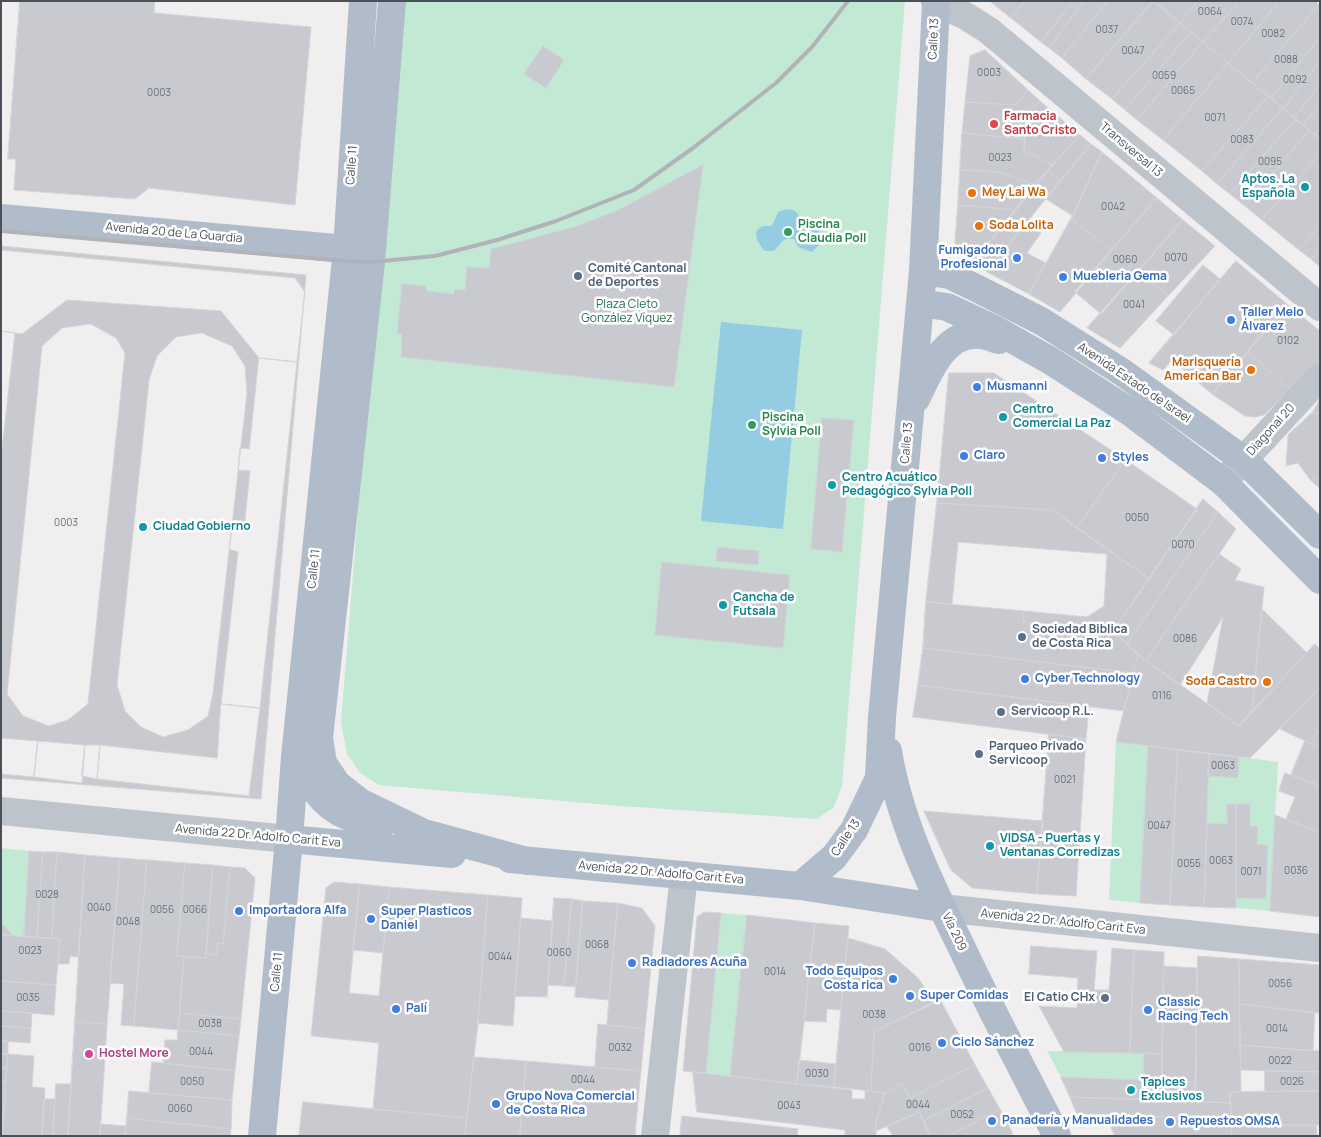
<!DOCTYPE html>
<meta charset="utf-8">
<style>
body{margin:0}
#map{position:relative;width:1321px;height:1137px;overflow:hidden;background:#f0eeee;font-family:Manrope,sans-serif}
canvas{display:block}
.frame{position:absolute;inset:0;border:2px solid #485059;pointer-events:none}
</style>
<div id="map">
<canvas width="1321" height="1137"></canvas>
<div class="frame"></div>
</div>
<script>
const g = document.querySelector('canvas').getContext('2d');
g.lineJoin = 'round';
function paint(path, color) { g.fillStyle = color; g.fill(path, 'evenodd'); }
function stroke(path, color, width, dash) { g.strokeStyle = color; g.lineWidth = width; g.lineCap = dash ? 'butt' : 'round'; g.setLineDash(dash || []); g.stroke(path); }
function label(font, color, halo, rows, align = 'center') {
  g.font = font + ' Manrope,sans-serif'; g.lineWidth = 5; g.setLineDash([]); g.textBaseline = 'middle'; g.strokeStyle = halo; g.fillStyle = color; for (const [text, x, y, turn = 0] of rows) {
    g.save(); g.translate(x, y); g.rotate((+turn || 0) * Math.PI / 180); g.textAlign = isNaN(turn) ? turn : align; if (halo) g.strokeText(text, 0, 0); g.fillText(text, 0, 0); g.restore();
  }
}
paint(new Path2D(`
 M400,1H905L842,786L834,807L817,819L621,806L379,785L360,773L347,754L341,722Z
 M1116,742L1148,746L1140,903L1109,900Z
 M1239,757L1278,762L1270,911L1236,908V898L1266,899L1268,845L1257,844L1258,827L1250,826V804H1227V824L1207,823L1208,776Z
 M1,848L29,851L24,936H13L1,922Z
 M721,913L747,915L730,1076L706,1073Z
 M1047,1051L1144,1053V1080L1061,1077Z`), '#c1e9d3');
paint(new Path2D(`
 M786,209C796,210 799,212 801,223L808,227H814L823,234L822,242L812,252L798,247L794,239C783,236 781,244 774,251H765C759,244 754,238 757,230L763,226H772L778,212Z
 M721,322L802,330L783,529L701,521Z`), '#94cce1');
const building = new Path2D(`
 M20,1H155L154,13L311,27L295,205L149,188L135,199L14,190L16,159H8Z
 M990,1H1025L1011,18Z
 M1025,1H1084L1078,9L1071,4L1041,42L1011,18Z
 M1084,1H1108L1062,58L1049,48Z
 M1108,1H1153L1086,79L1062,58Z
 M1153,1L1180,23L1112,99L1086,79Z
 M1154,1H1198L1180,23Z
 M1198,1H1240L1203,42L1180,23Z
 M1240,1H1280L1228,63L1203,42Z
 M1280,1H1315L1319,5L1252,83L1228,63Z
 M1071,4L1078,9L1049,48L1041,42Z
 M1319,5L1320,38L1271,98L1252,83Z
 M1180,23L1191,32L1125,110L1112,99Z
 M1191,32L1203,42L1137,120L1125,110Z
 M1320,38V62L1283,108L1271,98Z
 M1203,42L1228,63L1163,140L1137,120Z
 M543,46L564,60L546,88L524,74Z
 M985,50L1028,90L1015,105L965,102L970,56Z
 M1320,62V85L1294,118L1283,108Z
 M1228,63L1268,96L1202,171L1163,140Z
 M1320,85V105L1303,125L1294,118Z
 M1028,90L1040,101L1026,114L1024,139L962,133L965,102L1015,105Z
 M1268,96L1283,108L1217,184L1202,171Z
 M1040,101L1080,135L1053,165L1024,151L1026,114Z
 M1320,105V129L1315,135L1303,125Z
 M1283,108L1296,119L1230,194L1217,184Z
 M1296,119L1310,130L1245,206L1230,194Z
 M1320,129V139L1315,135Z
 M1310,130L1320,139V154L1262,220L1245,206Z
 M962,133L1024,139V151L1053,165L1036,185L1000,172L960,170Z
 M1080,135L1091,144L1060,181L1047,171Z
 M1091,144L1102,152L1073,216L1046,199Z
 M1102,152L1157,198L1112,250L1071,219Z
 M1320,154V226L1299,250L1262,220Z
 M703,165L674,387L401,357L402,335L397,333L402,284L425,286L427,291L454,294L455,289L465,290L467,267L489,268L491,249L574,227L616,211Z
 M960,170L1000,172L1036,185L1016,210L958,205Z
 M1047,171L1060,181L987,272L973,262Z
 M1157,198L1183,220L1101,314L1075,292Z
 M958,205L1016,210L973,262L961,253L955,243Z
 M1071,219L1112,250L1060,312L1029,294Z
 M1183,220L1215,246L1168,296L1138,271Z
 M1026,223L1041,233L1027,253L1046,263L1029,294L987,272Z
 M1320,226V249L1311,259L1299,250Z
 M1,246L306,275L261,799L1,778Z
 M1320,249V267L1311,259Z
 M1,250L295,278L305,292L297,362L259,358L221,311L67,300L22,334L1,331Z
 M1236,261L1288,305L1212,394L1172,360L1163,370L1149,363Z
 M1203,265L1220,279L1174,335L1156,321Z
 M1138,271L1168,296L1120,348L1087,328Z
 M1288,305L1320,331V362L1290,390L1248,351Z
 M91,324L116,338L125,353L88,704L68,720L49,726L23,716L7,694L42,346L62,328Z
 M1,331L15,333L2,449H1Z
 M202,333L232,346L245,366L247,393L213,693L208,716L188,730L163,737L141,727L125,711L117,685L149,380L157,356L176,337Z
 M1248,351L1290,390L1264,415L1255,417L1245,416L1212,394Z
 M259,358L297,362L260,708L221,704L238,552L229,549L232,527L244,529L250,471L238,470L240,448L249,449Z
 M949,373H994L1126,460L1077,528L1053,510L937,503Z
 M1320,399V415L1313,412Z
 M1313,412L1320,415V477L1311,481L1298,463L1286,466L1288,435Z
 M822,418L854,420L842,552L811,549Z
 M1126,460L1197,509L1149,579L1077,528Z
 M1320,477V488L1311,481Z
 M1203,499L1218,512L1127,644L1114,630Z
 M937,503L1053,510L1149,579L1114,630L1023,622L1024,611L1087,617L1104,606L1107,554L958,542L952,604L926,602Z
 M1218,512L1236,529L1146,661L1127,644Z
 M718,547L759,551L758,565L716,561Z
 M1219,554L1241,569L1235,580L1264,587L1252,711L1239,726L1207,703L1223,617L1180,685L1146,661Z
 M662,562L790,575L783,648L655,635Z
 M926,602L1024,611L1023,622L1114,630L1138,655L1133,673L923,648Z
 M1262,609L1307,653L1252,711Z
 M1315,644L1320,649V688L1250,758L1116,742L1133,673L1138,655L1239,726Z
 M923,648L1133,673L1124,711L918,685Z
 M918,685L1089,707L1086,739L913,717Z
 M1320,688V730L1307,742L1280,729Z
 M221,704L260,708L249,796L97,779L100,745L217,758Z
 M1320,730V747L1307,742Z
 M1049,734L1086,739L1076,896L1037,894Z
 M1,738L38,741L34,777L1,774Z
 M38,741L85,745L82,783L34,777Z
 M1305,741L1320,747V786L1291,775Z
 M85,745H100L97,779L82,776Z
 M1148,746L1178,750L1170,905L1140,903Z
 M1178,750L1209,754L1204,907L1170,905Z
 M1209,754L1239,757L1238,778L1208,776Z
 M1285,773L1320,786V832L1286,819L1295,797L1279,791Z
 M1227,804H1236V908L1204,907L1207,823L1227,824Z
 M1236,804H1250V826H1258L1257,844L1268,845L1266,899L1236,898Z
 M924,811L1043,821L1037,894L972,888L951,870Z
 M1275,815L1320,832V917L1270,911Z
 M29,851L43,852L37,937L24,936Z
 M43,852H57L52,938L37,937Z
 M57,852L85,855L78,957L70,956L69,964H58L60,939L52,938Z
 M85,855L120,858L107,1024L75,1022Z
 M120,858L147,860L134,1026L121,1025L124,984L110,983Z
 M147,860L185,863L177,956H184L178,1030L134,1026Z
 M185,863L213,865L206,958L177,956Z
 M213,865L230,867L223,944L218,943L217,955L206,954Z
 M230,867L245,868L255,878L241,1019L180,1013L184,956L206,958V954L217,955L218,943L223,944Z
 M334,882L360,884L349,993L379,996L389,887L488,895L478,1023L467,1118L373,1109L379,1043L311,1036L326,888Z
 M360,884L389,887L383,953L353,950Z
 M488,895L522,898L513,1026L478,1023Z
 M554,898L572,899L564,986L548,985Z
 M572,899L583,901L576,987L564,986Z
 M583,901L618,903L609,1000L575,997Z
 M618,903L642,908L655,926L645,1029L607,1025Z
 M704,912L721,913L706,1073L683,1071L697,917Z
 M747,915L815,923L797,1084L730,1076Z
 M521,918L553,921L547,997L515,996Z
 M1,922L13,936L1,935Z
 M815,923L849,926L841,1010L827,1009L826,1022L804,1021Z
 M1,935L60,939L56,985L1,981Z
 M848,938L885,949L917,977L936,1002L874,1032L871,1091L834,1087Z
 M1031,946L1097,951L1094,990H1109L1112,948L1134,950L1130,1053L1064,1052L1039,1006L1077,1008L1078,978L1029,974Z
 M1134,950L1164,952L1162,1054L1130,1053Z
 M1198,956L1239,959L1241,1092H1230V1103L1195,1101Z
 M1239,959L1320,965V1013L1240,1004Z
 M1164,966L1197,968L1196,1082L1162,1081Z
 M1,981L56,985L54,1015L1,1011Z
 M940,999L975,1065L910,1098L902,1083L885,1093L871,1091L874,1032Z
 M1240,1004L1315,1013L1313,1051L1240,1045Z
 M1,1011L32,1013L31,1028L1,1026Z
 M180,1013L241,1019L239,1036L178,1030Z
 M75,1022L107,1024L100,1136H68Z
 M598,1024L645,1029L641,1071L595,1067Z
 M1,1026L31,1028L30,1043L1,1041Z
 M178,1030L239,1036L235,1071L163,1063L165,1040H177Z
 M1,1041H8V1054H1Z
 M1240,1045L1320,1051V1072L1241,1070Z
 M1144,1053L1162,1054V1081H1144Z
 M1,1054H8L7,1068H1Z
 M8,1054L34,1056L32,1087L45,1088L42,1136H2Z
 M474,1057L526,1061L520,1136H465Z
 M799,1060L836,1064L834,1087L797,1084Z
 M526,1061L641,1071L638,1101L524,1090Z
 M152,1062L235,1071L232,1100L149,1093Z
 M975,1065L988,1088L924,1121L919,1112L876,1131V1122L885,1093L902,1083L910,1098Z
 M1,1068H7L6,1081H1Z
 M1265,1071L1320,1072V1091L1265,1092Z
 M693,1072L852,1090V1099H865V1091L885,1093L876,1122V1136H845V1130L697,1112Z
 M1061,1077L1196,1082L1195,1101L1070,1097Z
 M1,1081H6L5,1096L1,1095Z
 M56,1084H71L68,1136H53Z
 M988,1088L1000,1109L948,1136H930L924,1121Z
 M524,1090L638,1101L635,1136H520Z
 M129,1091L232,1100L231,1129L127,1118Z
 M1320,1091V1125H1232L1230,1092Z
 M1,1095L5,1096L4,1114H1Z
 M1070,1097L1230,1103L1231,1119L1077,1114Z
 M44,1099H55L53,1136H42Z
 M303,1102L467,1118L465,1136H299Z
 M1000,1109L1013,1134L1008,1136H948Z
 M919,1112L930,1136H893L887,1127Z
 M1,1114H4L2,1136H1Z
 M1105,1114L1231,1119L1232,1136H1115Z
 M682,1116L798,1129L797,1136H680Z
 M127,1118L231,1129L230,1136H125Z
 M101,1124L126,1126L125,1136H100Z
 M1232,1125H1316L1317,1136H1232Z`);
paint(building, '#c9cad0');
stroke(building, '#d3d4d9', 1);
stroke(new Path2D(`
 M936,1V3L964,15L988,30L1320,307
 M1223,482L1320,377
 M1,811L289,839
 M942,908L1320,948
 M655,1136L684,875`), '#bec4cb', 28);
stroke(new Path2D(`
 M392,1L371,262L319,738L323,763L337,784L360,802L424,833L527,861
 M1,218L347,249
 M923,271L949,275L976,288L1041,321L1122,372L1244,460L1320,535
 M920,303L947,307L994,329L1051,361L1130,412L1223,482L1320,580
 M916,399C929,373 944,331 980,335C986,335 993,339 999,340
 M888,751C899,819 930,884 961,946C991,1010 1024,1073 1057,1136
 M295,757C307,779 321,806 347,816C358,819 370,821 382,824
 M289,839L452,854
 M510,859L800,886L942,908
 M800,886L834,857L854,830L867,803L879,778L882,717L923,271L936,3L935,1
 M262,1136L289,839L295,757L347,249L363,1`), '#b1bcca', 28);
stroke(new Path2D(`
 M1,231L345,261L371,262L435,256L497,240L556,221L634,190L693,148L776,83L812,47L848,1`), '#b1b3b8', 4);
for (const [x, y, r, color] of [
 [994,124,5,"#e0444e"],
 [1305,187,5,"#0f9aa8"],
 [972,193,5,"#e8710a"],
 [979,226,5,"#e8710a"],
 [788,232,5,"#2e9e5b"],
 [1017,258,5,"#3f7fe0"],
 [578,276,5,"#5c6f8a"],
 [1063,277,5,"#3f7fe0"],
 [1231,320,5,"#3f7fe0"],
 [1251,370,5,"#e8710a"],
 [977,387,5,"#3f7fe0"],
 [1003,417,5,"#0f9aa8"],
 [752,425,5,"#2e9e5b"],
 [964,456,5,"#3f7fe0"],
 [1102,458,5,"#3f7fe0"],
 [832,485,5,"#0f9aa8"],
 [143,527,5,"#0f9aa8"],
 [723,605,5,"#0f9aa8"],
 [1022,637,5,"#5c6f8a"],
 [1025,679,5,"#3f7fe0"],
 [1267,682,5,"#e8710a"],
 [1001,712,5,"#5c6f8a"],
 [979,754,5,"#5c6f8a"],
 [990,846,5,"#0f9aa8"],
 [239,911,5,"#3f7fe0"],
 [371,919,5,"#3f7fe0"],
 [632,963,5,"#3f7fe0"],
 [893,979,5,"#3f7fe0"],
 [910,996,5,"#3f7fe0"],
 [1105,998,5,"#5c6f8a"],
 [396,1009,5,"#3f7fe0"],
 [1148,1010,5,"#3f7fe0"],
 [942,1043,5,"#3f7fe0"],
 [89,1054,5,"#d1479c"],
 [1131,1090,5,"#0f9aa8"],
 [496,1104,5,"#3f7fe0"],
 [992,1121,5,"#3f7fe0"],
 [1170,1122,5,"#3f7fe0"]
]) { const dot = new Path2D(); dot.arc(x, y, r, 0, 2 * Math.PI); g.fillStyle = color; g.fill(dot); stroke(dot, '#fff', 2); }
label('10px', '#686e77', null, [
 ["0064",1210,12],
 ["0074",1242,22],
 ["0037",1107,30],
 ["0082",1273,34],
 ["0047",1133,51],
 ["0088",1286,60],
 ["0003",989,73],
 ["0059",1164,76],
 ["0092",1295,80],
 ["0065",1183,91],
 ["0003",159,93],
 ["0071",1215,118],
 ["0083",1242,140],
 ["0023",1000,158],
 ["0095",1270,162],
 ["0042",1113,207],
 ["0070",1176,258],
 ["0060",1125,260],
 ["0041",1134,305],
 ["0102",1288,341],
 ["0050",1137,518],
 ["0003",66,523],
 ["0070",1183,545],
 ["0086",1185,639],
 ["0116",1162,696],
 ["0063",1223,766],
 ["0021",1065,780],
 ["0047",1159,826],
 ["0063",1221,861],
 ["0055",1189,864],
 ["0036",1296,871],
 ["0071",1251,872],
 ["0028",47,895],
 ["0040",99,908],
 ["0056",162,910],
 ["0066",195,910],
 ["0048",128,922],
 ["0068",597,945],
 ["0023",30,951],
 ["0060",559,953],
 ["0044",500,957],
 ["0014",775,972],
 ["0056",1280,984],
 ["0035",28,998],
 ["0038",874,1015],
 ["0038",210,1024],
 ["0014",1277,1029],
 ["0032",620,1048],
 ["0016",920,1048],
 ["0044",201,1052],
 ["0022",1280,1061],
 ["0030",817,1074],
 ["0044",583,1080],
 ["0050",192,1082],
 ["0026",1292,1082],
 ["0044",918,1105],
 ["0043",789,1106],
 ["0060",180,1109],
 ["0052",962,1115]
]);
label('12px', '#485059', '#fff', [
 ["Calle 13",934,39,-87],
 ["Transversal 13",1131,150,40],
 ["Calle 11",352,165,-86],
 ["Avenida 20 de La Guardia",174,233,5],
 ["Avenida Estado de Israel",1134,383,34],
 ["Diagonal 20",1271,430,-48],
 ["Calle 13",907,443,-85],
 ["Calle 11",314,569,-84],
 ["Avenida 22 Dr. Adolfo Carit Eva",258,836,5],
 ["Calle 13",846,838,-56],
 ["Avenida 22 Dr. Adolfo Carit Eva",661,873,5],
 ["Avenida 22 Dr. Adolfo Carit Eva",1063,922,6],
 ["Vía 209",954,932,64],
 ["Calle 11",277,972,-85]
]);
label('bold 12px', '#be3a42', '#fff', [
 ["Farmacia",1004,117],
 ["Santo Cristo",1004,131]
], 'left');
label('bold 12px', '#0d838f', '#fff', [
 ["Aptos. La",1295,180,"right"],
 ["Española",1295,194,"right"],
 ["Centro",1013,410],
 ["Comercial La Paz",1013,424],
 ["Centro Acuático",842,478],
 ["Pedagógico Sylvia Poll",842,492],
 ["Ciudad Gobierno",153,527],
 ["Cancha de",733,598],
 ["Futsala",733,612],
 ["VIDSA - Puertas y",1000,839],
 ["Ventanas Corredizas",1000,853],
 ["Tapices",1141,1083],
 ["Exclusivos",1141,1097]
], 'left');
label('bold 12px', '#c56008', '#fff', [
 ["Mey Lai Wa",982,193],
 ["Soda Lolita",989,226],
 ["Marisquería",1241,363,"right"],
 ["American Bar",1241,377,"right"],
 ["Soda Castro",1257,682,"right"]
], 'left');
label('bold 12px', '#27864d', '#fff', [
 ["Piscina",798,225],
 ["Claudia Poll",798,239],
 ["Piscina",762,418],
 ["Sylvia Poll",762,432]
], 'left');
label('bold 12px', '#366cbe', '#fff', [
 ["Fumigadora",1007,251,"right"],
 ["Profesional",1007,265,"right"],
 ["Muebleria Gema",1073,277],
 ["Taller Melo",1241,313],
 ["Álvarez",1241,327],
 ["Musmanni",987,387],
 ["Claro",974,456],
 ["Styles",1112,458],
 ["Cyber Technology",1035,679],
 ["Importadora Alfa",249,911],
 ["Super Plasticos",381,912],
 ["Daniel",381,926],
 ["Radiadores Acuña",642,963],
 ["Todo Equipos",883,972,"right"],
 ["Costa rica",883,986,"right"],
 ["Super Comidas",920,996],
 ["Classic",1158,1003],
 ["Racing Tech",1158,1017],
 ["Palí",406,1009],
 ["Ciclo Sánchez",952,1043],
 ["Grupo Nova Comercial",506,1097],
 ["de Costa Rica",506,1111],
 ["Panadería y Manualidades",1002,1121],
 ["Repuestos OMSA",1180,1122]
], 'left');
label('bold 12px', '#4e5e75', '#fff', [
 ["Comité Cantonal",588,269],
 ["de Deportes",588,283],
 ["Sociedad Biblica",1032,630],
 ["de Costa Rica",1032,644],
 ["Servicoop R.L.",1011,712],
 ["Parqueo Privado",989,747],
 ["Servicoop",989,761],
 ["El Catio CHx",1095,998,"right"]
], 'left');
label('12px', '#22724f', '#fff', [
 ["Plaza Cleto",627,305],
 ["González Víquez",627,319]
]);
label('bold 12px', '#b23c85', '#fff', [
 ["Hostel More",99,1054]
], 'left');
</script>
